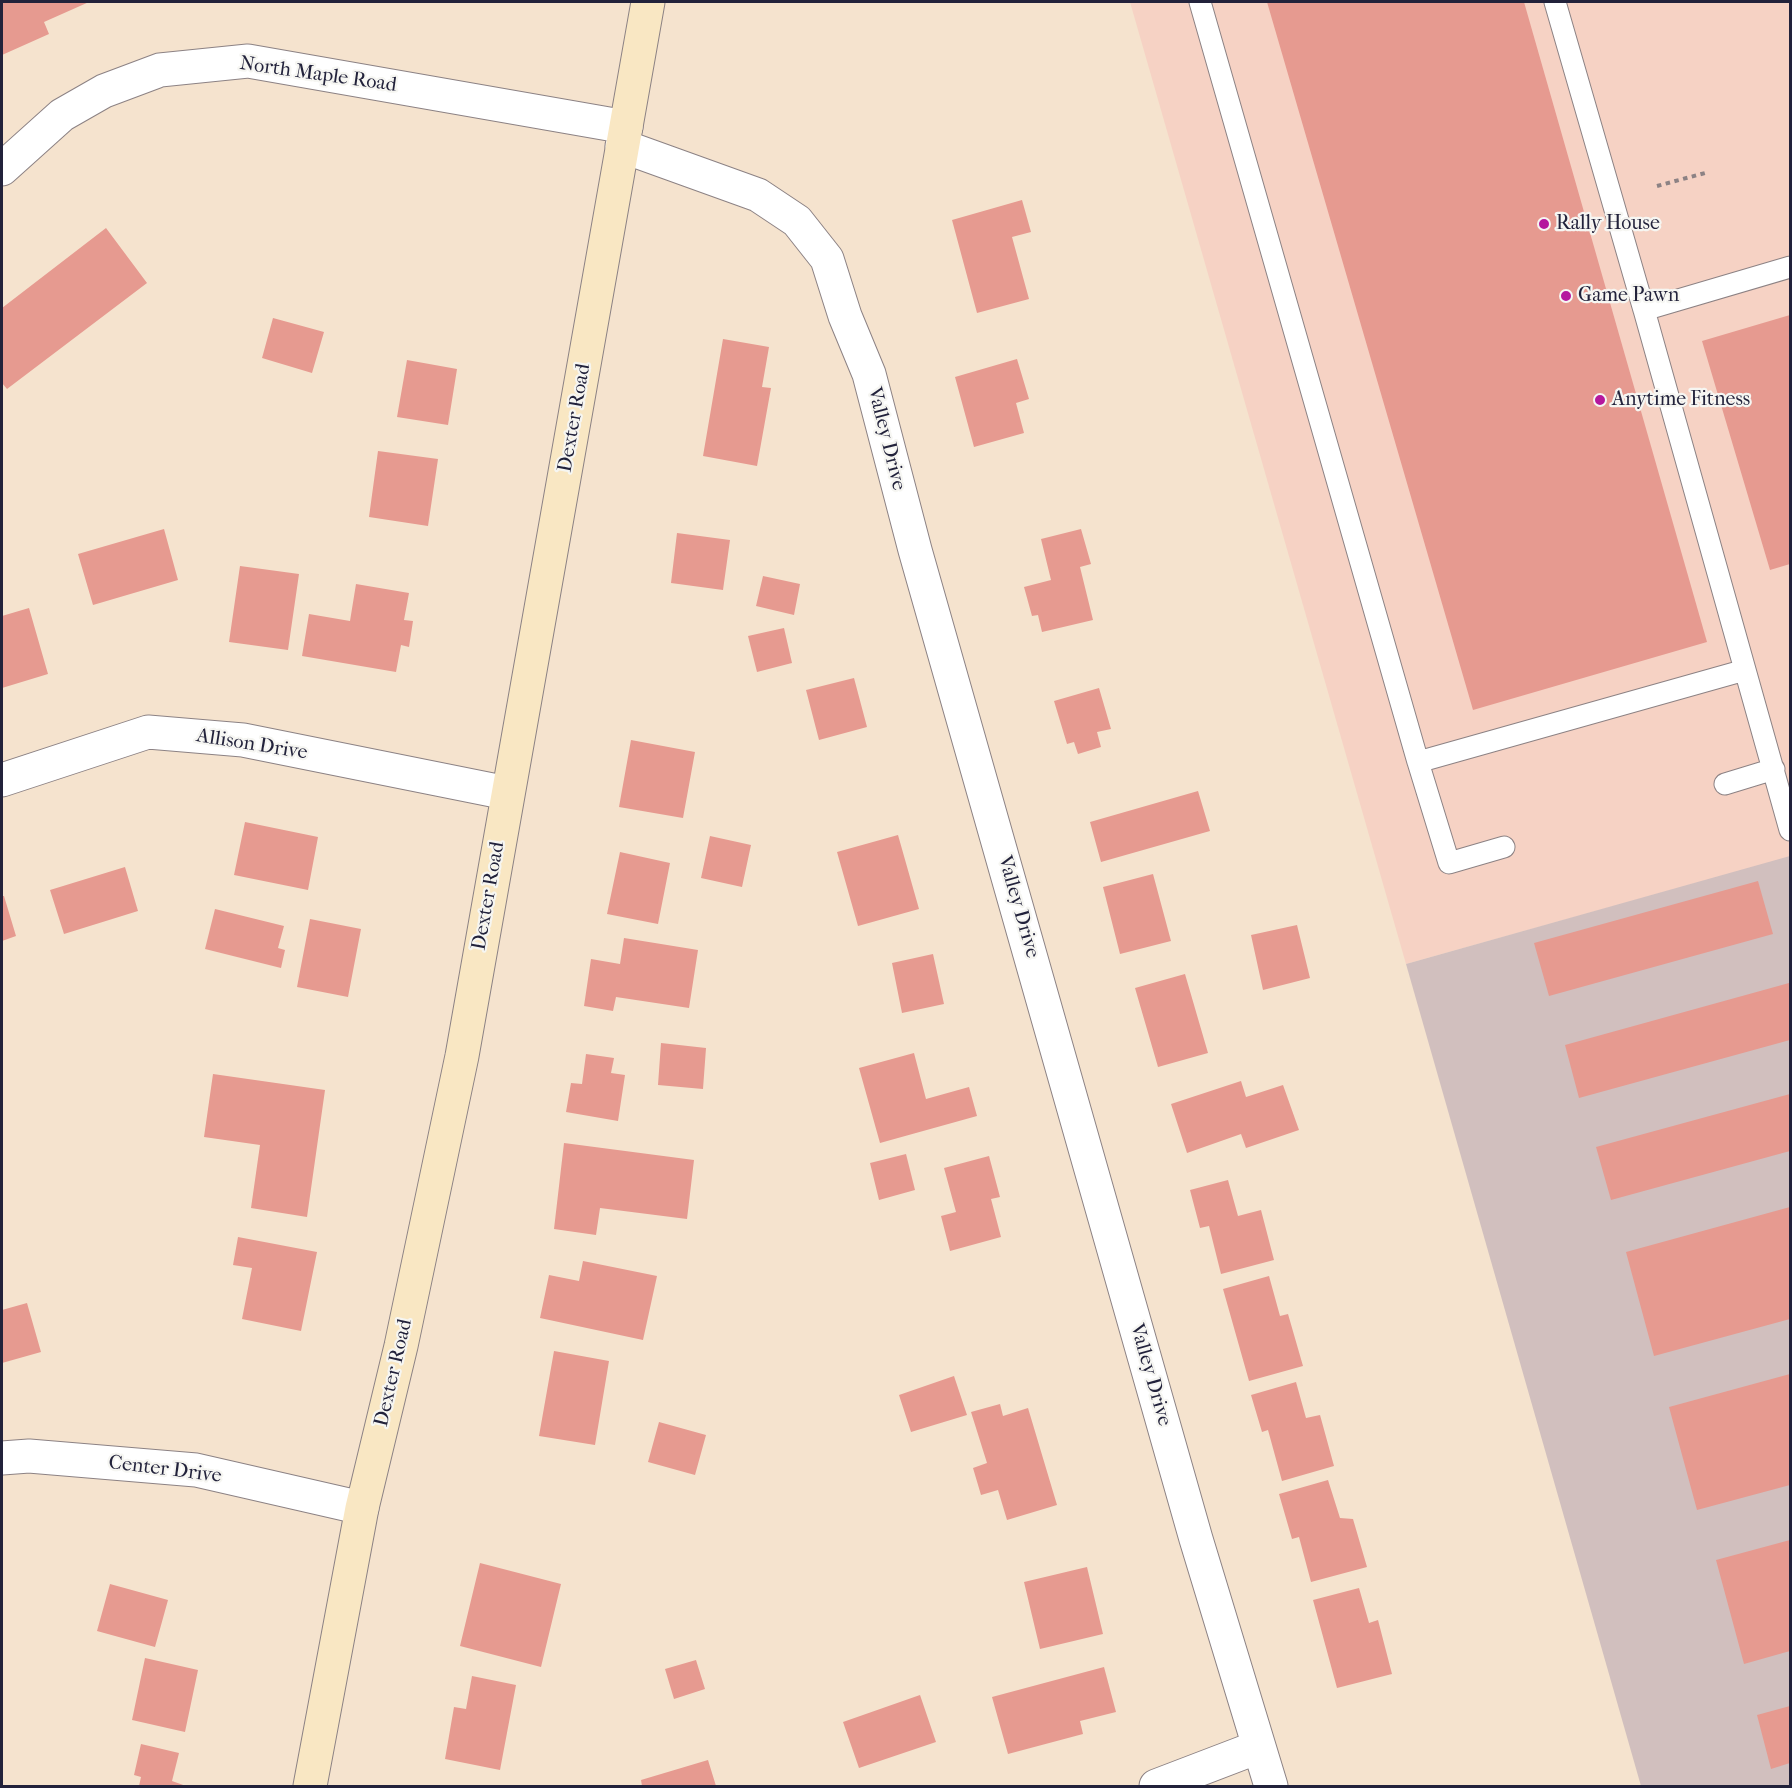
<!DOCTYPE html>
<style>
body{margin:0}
#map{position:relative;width:1792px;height:1788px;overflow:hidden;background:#f5e3ce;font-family:"IM FELL French Canon",serif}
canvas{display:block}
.frame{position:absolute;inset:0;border:3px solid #22223b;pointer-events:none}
</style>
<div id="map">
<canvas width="1792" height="1788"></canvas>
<div class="frame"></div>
</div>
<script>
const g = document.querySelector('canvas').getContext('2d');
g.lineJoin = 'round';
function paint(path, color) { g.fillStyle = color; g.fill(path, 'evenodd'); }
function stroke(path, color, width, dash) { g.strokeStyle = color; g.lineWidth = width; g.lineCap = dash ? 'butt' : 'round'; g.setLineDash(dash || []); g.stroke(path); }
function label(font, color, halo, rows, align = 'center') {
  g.font = font + ' "IM FELL French Canon",serif'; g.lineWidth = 4.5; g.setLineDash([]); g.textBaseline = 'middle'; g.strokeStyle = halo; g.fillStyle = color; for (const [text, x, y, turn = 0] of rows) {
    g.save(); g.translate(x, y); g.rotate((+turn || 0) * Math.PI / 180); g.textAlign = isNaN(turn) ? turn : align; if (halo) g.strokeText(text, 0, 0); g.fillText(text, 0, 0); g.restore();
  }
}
paint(new Path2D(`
 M1130,2H1790V857L1406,964Z`), '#f6d2c4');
paint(new Path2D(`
 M1790,856V1786H1641L1406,964Z`), '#d1bfbe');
paint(new Path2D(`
 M2,2H89L44,22L49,34L2,55Z
 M1267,2H1524L1707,642L1473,710Z
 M1022,200L1031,232L1012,237L1029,299L977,313L952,220Z
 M106,228L147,283L7,389L2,383V308Z
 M1790,315V564L1770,570L1702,341Z
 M273,318L324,332L312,373L262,358Z
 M723,339L769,347L762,387L771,388L757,466L703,456Z
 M1017,359L1029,399L1016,403L1024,433L974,447L955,377Z
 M407,360L457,369L448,425L397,417Z
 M378,451L438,459L428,526L369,517Z
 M164,529L178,580L93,605L78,554Z
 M1081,529L1091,564L1080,567L1093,620L1042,632L1038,615L1032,616L1024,587L1051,580L1041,539Z
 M677,533L730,540L723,590L671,583Z
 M240,566L299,574L288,650L229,642Z
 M763,576L800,584L794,615L756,606Z
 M356,584L409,593L404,620L413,621L409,647L401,645L396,672L302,656L309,614L350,621Z
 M29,608L48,674L2,688V616Z
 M784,628L792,663L757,672L748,636Z
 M854,678L867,727L819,740L806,690Z
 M1099,688L1111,729L1097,732L1101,747L1078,754L1074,742L1067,744L1054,701Z
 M631,740L695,752L683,818L619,807Z
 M1198,791L1210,831L1101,862L1090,822Z
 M245,822L318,837L308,890L234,875Z
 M898,835L919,909L858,926L837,852Z
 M710,836L751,845L742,887L701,878Z
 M620,852L670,863L658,924L607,914Z
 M125,867L138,911L64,934L50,890Z
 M1153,874L1171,941L1120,954L1103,887Z
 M1758,881L1773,934L1549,996L1534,943Z
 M2,896H4L16,936L2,941Z
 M215,909L284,926L278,948L285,950L281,968L205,949Z
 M310,919L361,929L348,997L297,987Z
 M1297,925L1310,978L1263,990L1251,935Z
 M624,938L698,950L689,1008L616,997L613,1011L584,1006L591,959L620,964Z
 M933,954L944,1004L902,1013L892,963Z
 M1185,974L1208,1053L1158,1067L1135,988Z
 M1789,983L1790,1040L1579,1098L1565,1045Z
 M661,1043L706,1048L703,1089L658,1085Z
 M914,1053L926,1099L969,1087L977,1116L880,1143L859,1068Z
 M586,1054L614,1058L611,1073L625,1075L618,1121L566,1112L571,1083L582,1084Z
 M213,1074L325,1090L307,1217L251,1208L260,1145L204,1137Z
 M1241,1081L1246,1097L1283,1085L1299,1130L1246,1148L1241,1134L1187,1153L1171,1104Z
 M1790,1094V1151L1611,1200L1596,1147Z
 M564,1143L694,1160L687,1219L600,1208L596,1235L554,1229Z
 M906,1154L915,1190L879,1200L870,1163Z
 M989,1156L1000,1197L991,1199L1001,1237L950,1251L941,1216L956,1212L944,1168Z
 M1228,1180L1238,1216L1261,1210L1274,1260L1221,1274L1209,1226L1200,1228L1190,1190Z
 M1790,1207V1319L1654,1356L1626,1252Z
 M238,1237L317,1252L301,1331L242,1319L252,1268L233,1265Z
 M583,1261L657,1276L643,1340L540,1318L549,1275L579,1281Z
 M1269,1276L1280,1316L1288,1314L1303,1366L1249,1381L1223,1289Z
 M27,1303L41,1352L2,1363V1310Z
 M554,1351L609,1361L595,1445L539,1436Z
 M1790,1374V1485L1697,1510L1669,1407Z
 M954,1376L967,1415L911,1432L899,1395Z
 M1296,1382L1306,1418L1320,1415L1334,1466L1282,1481L1268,1430L1262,1432L1251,1395Z
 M1000,1404L1003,1416L1028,1408L1057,1505L1007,1520L998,1490L981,1495L973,1468L987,1463L971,1412Z
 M659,1422L706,1435L695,1475L648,1462Z
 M1328,1480L1340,1518L1353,1519L1367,1567L1311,1582L1299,1537L1292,1539L1279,1494Z
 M1790,1540V1651L1744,1664L1716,1560Z
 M480,1563L561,1584L541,1667L460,1646Z
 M1087,1567L1103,1634L1040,1649L1024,1582Z
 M110,1584L168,1600L155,1647L97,1631Z
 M1359,1588L1369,1623L1378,1620L1392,1674L1337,1688L1313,1600Z
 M145,1658L198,1670L185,1732L132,1720Z
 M696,1660L705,1689L674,1699L665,1669Z
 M1104,1667L1116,1712L1080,1721L1083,1734L1008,1754L992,1697Z
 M472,1676L516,1685L500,1770L445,1759L454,1707L466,1709Z
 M920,1695L936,1742L859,1768L843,1722Z
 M1790,1706V1763L1771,1769L1757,1715Z
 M141,1744L179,1753L172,1781L186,1786H139L141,1777L134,1775Z
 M708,1760L716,1786H642L641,1780Z`), '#e69a90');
const service = new Path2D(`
 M1200,2L1418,762L1745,670
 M1555,2L1644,310L1790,267
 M1644,310L1790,830
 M1418,762L1449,863L1504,847
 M1725,784L1774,769`);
const minor = new Path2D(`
 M622,146L758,195L797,221L827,259L845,316L869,374L915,550L1196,1539L1271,1786
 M2,169L62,115L104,91L160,70L248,61L626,127
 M2,780L148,732L243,740L507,793
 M2,1458L29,1456L196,1470L362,1508
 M1156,1786L1258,1747`);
const secondary = new Path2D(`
 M310,1786L362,1508L401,1346L462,1056L648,2`);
stroke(service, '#8c8284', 23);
stroke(minor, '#8c8284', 35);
stroke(secondary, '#8c8284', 35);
stroke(new Path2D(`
 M1657,186L1705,173`), '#8c8284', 4, [4.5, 4.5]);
stroke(service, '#fff', 21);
stroke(minor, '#fff', 33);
stroke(secondary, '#f9e7c3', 33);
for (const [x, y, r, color] of [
 [1544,224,6,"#b5179e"],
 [1566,296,6,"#b5179e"],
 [1600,400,6,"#b5179e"]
]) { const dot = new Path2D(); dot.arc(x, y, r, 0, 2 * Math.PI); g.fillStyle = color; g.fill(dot); stroke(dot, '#f6f6f2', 2); }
label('20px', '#22223b', '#f6f6f2', [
 ["North Maple Road",318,75,8],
 ["Dexter Road",575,418,-80],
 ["Valley Drive",886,439,76],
 ["Allison Drive",252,745,9],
 ["Dexter Road",489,896,-80],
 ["Valley Drive",1018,907,74],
 ["Dexter Road",394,1373,-77],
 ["Valley Drive",1150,1375,74],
 ["Center Drive",165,1470,7]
]);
label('20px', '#22223b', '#f6f6f2', [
 ["Rally House",1556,224],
 ["Game Pawn",1578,296],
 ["Anytime Fitness",1612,400]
], 'left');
</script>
